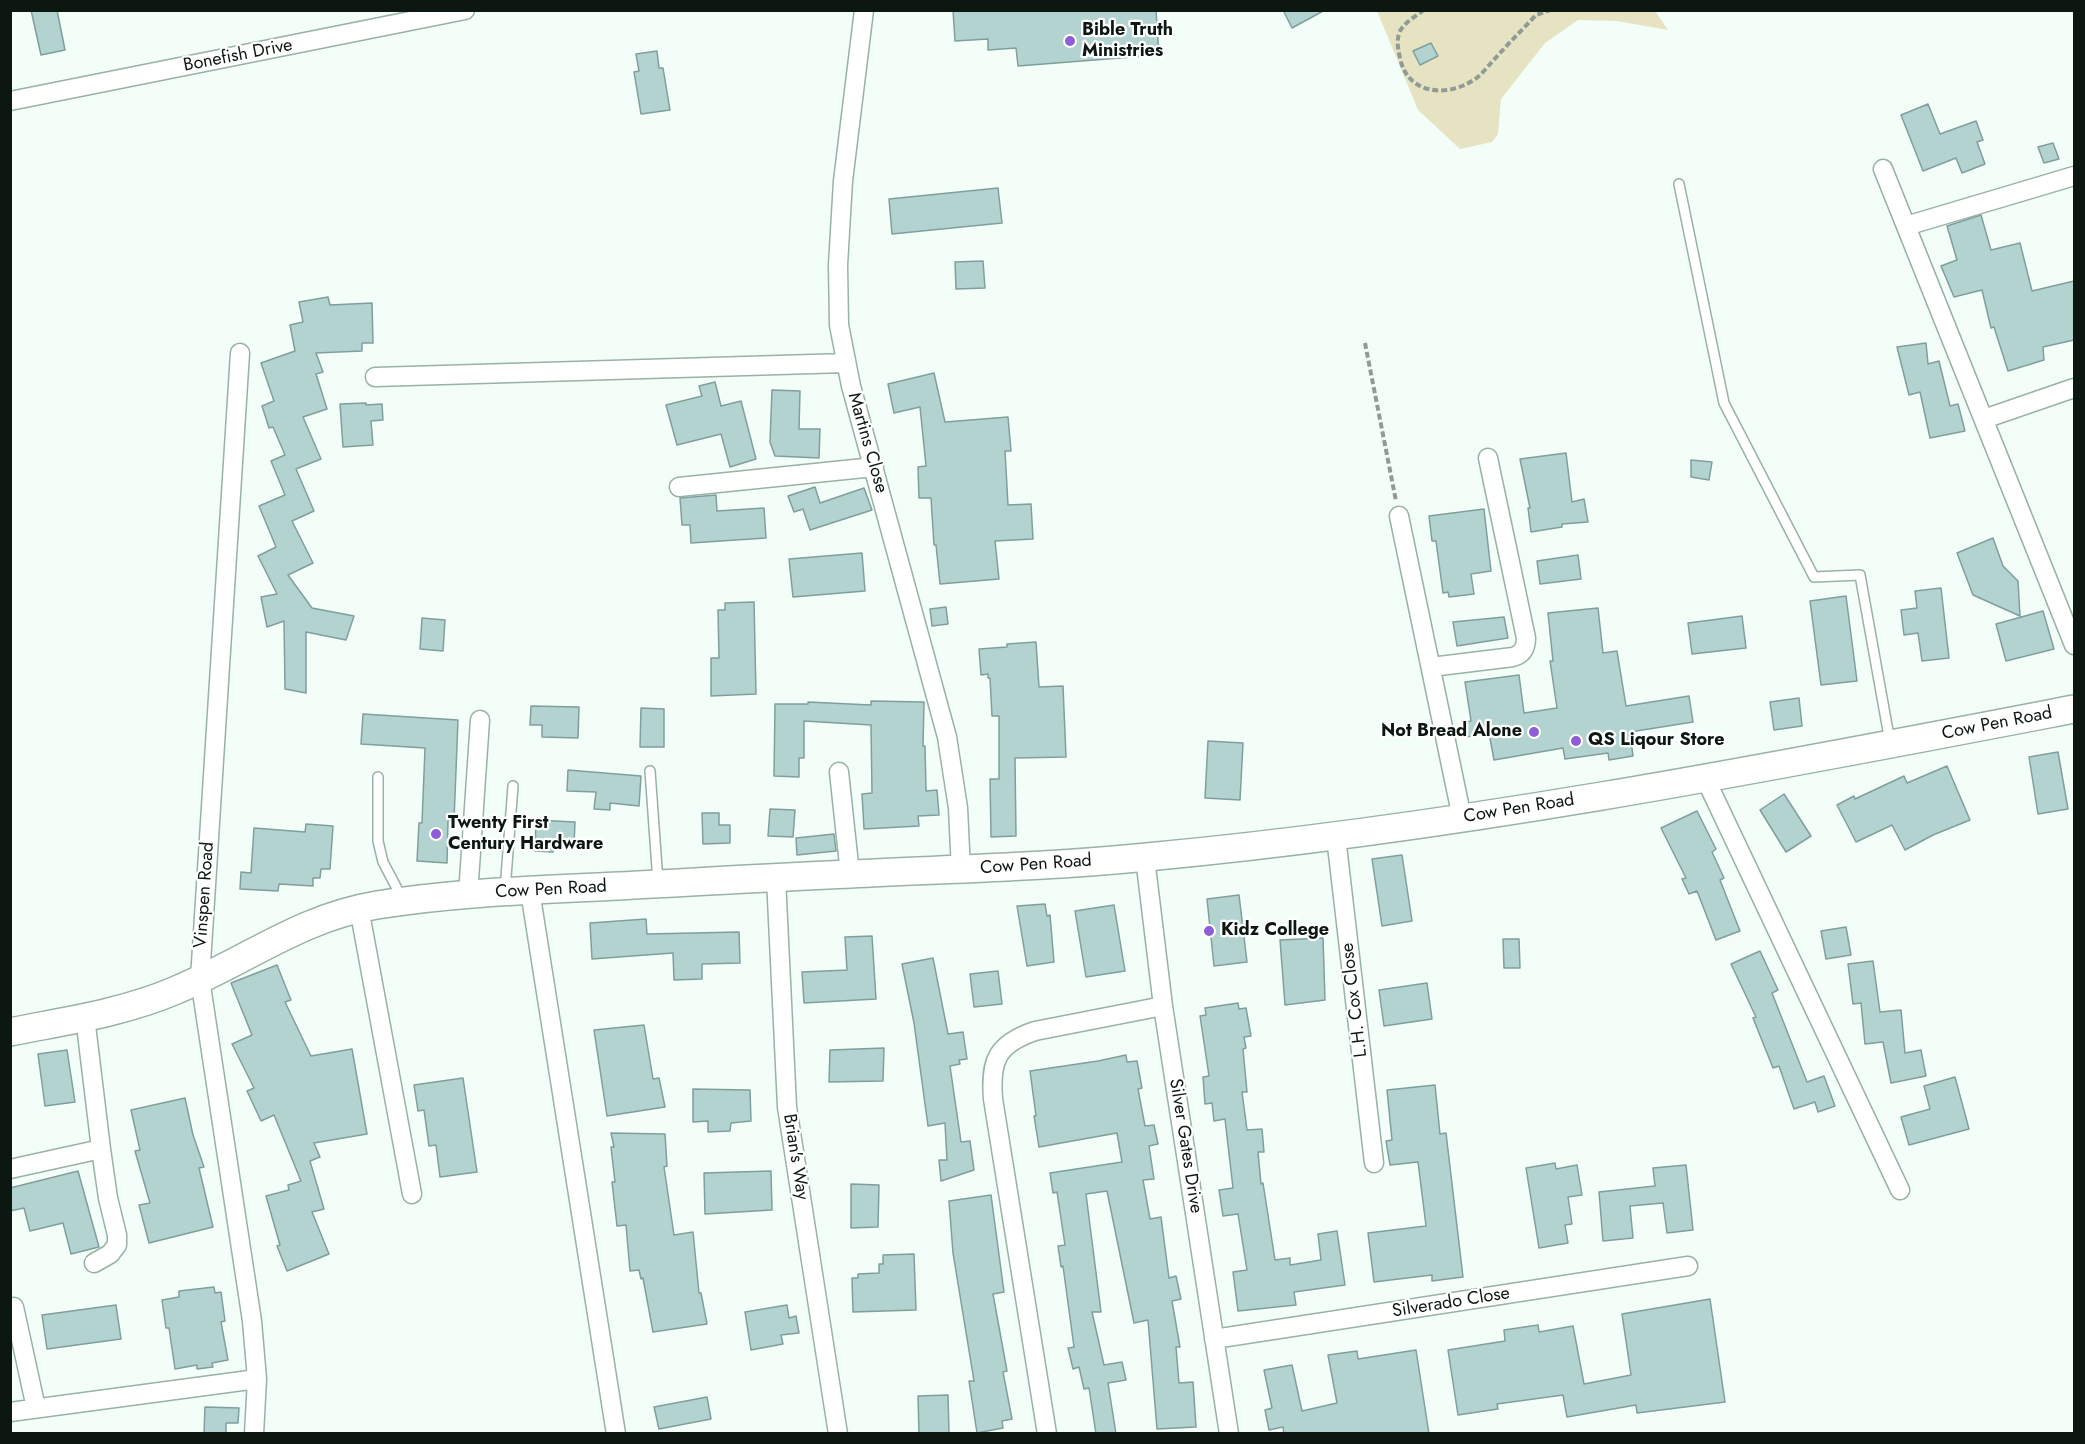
<!DOCTYPE html>
<style>
body{margin:0}
#map{position:relative;width:2085px;height:1444px;overflow:hidden;background:#f3fef8;font-family:Jost,sans-serif}
canvas{display:block}
.frame{position:absolute;inset:0;border:12px solid #0d1712;pointer-events:none}
</style>
<div id="map">
<canvas width="2085" height="1444"></canvas>
<div class="frame"></div>
</div>
<script>
const g = document.querySelector('canvas').getContext('2d');
g.lineJoin = 'round';
function paint(path, color) { g.fillStyle = color; g.fill(path, 'evenodd'); }
function stroke(path, color, width, dash) { g.strokeStyle = color; g.lineWidth = width; g.lineCap = dash ? 'butt' : 'round'; g.setLineDash(dash || []); g.stroke(path); }
function label(font, color, halo, rows, align = 'center') {
  g.font = font + ' Jost,sans-serif'; g.lineWidth = 4.5; g.setLineDash([]); g.textBaseline = 'middle'; g.strokeStyle = halo; g.fillStyle = color; for (const [text, x, y, turn = 0] of rows) {
    g.save(); g.translate(x, y); g.rotate((+turn || 0) * Math.PI / 180); g.textAlign = isNaN(turn) ? turn : align; if (halo) g.strokeText(text, 0, 0); g.fillText(text, 0, 0); g.restore();
  }
}
paint(new Path2D(`
 M1377,11H1655L1668,30L1617,21L1578,20L1545,43L1501,99L1498,134L1492,142L1460,149L1418,110Z`), '#e5e3c1');
const building = new Path2D(`
 M31,10H57L65,50L41,55Z
 M953,10H1156L1159,55L1018,66L1016,48L988,50V39L955,41Z
 M1283,10H1325L1292,28Z
 M1431,43L1438,56L1420,65L1413,51Z
 M657,51L659,68H663L670,110L641,114L634,72L639,71L636,54Z
 M1928,104L1940,134L1976,121L1983,140L1977,142L1985,164L1962,173L1956,158L1923,171L1901,115Z
 M2053,143L2059,159L2044,163L2038,147Z
 M998,188L1002,223L892,234L889,199Z
 M1981,215L1991,250L2020,243L2032,291L2074,281V340L2043,347L2044,360L2008,371L1994,327L1991,328L1982,290L1954,297L1941,266L1957,260L1947,226Z
 M983,261L985,288L956,289L955,262Z
 M328,297L330,305L372,303L373,343H362V351L316,353L323,372L316,374L327,409L303,417L321,459L296,469L314,511L292,521L313,563L288,575L312,608L354,616L346,640L306,632V693L285,689L284,621L267,627L261,597L277,594L258,556L276,547L259,506L285,495L271,461L285,455L273,427L269,428L262,406L274,401L261,363L295,351L290,325L303,322L299,302Z
 M1926,343L1928,364L1939,361L1950,406L1958,404L1965,431L1930,438L1920,392L1909,395L1897,347Z
 M934,373L945,422L1008,417L1011,451H1005L1008,505L1031,504L1033,539L995,541L999,579L940,584L936,545H934L931,498H919L918,467L926,466L920,407L894,413L888,384Z
 M715,382L721,406L741,401L756,459L730,467L721,434L677,445L666,405L702,396L699,386Z
 M772,390L800,391L799,429H820L819,458L775,456L770,442Z
 M366,403V405L382,404L383,420L371,421L373,445L343,447L340,404Z
 M1566,453L1572,502L1584,499L1588,522L1562,524V527L1531,532L1528,508H1530L1520,459Z
 M1691,460L1712,462L1709,480L1691,477Z
 M815,487L820,503L864,488L872,510L810,530L803,509L794,512L788,496Z
 M716,495L717,511L764,508L766,538L691,543L690,525H682L680,498Z
 M1484,509L1491,571L1471,574L1474,594L1449,597L1448,592L1443,593L1436,541H1432L1429,516Z
 M1993,538L2003,566L2018,581L2020,616L1973,595L1957,553Z
 M862,553L865,591L793,597L789,559Z
 M1578,555L1581,579L1540,584L1537,561Z
 M1941,588L1949,658L1922,661L1918,633L1904,635L1901,610L1917,608L1915,591Z
 M1846,596L1857,681L1821,685L1810,601Z
 M754,602L756,694L711,696V658H719L718,610H725V603Z
 M946,607L948,624L932,626L930,609Z
 M1598,608L1603,653L1617,651L1626,706L1689,696L1693,722L1630,732L1633,756L1609,760L1608,753L1565,759L1563,748L1494,760L1489,733L1466,737L1464,722L1471,721L1465,682L1519,675L1524,713L1557,708L1550,661H1553L1548,613Z
 M2043,611L2054,649L2006,661L1996,624Z
 M1742,616L1746,648L1692,654L1688,623Z
 M1504,617L1508,638L1457,646L1453,622Z
 M422,618L445,620L443,651L420,649Z
 M1036,642L1039,687L1063,686L1066,757L1015,758L1016,836L991,837L990,779H999V716H992L990,678H988V674L981,675L979,649L1007,647V644Z
 M1799,698L1802,726L1774,730L1770,702Z
 M871,701L924,702L923,746H925L926,791L937,790L939,815L918,816L919,826L864,829L862,794L872,793L871,725L804,721V758H799V777L774,776L775,704H808V702L871,705Z
 M531,706L579,707L578,738L542,737V725H530Z
 M641,708L664,709V747H640Z
 M363,714L458,720L454,821H448L447,863L417,861L419,823H422L425,748L361,744Z
 M1208,741L1243,743L1240,800L1205,798Z
 M2058,752L2068,809L2038,814L2029,757Z
 M1947,766L1970,820L1933,835L1905,850L1892,825L1856,842L1837,805L1854,796L1855,799L1904,776L1907,783Z
 M568,770L641,776L639,806L610,803V810L594,809L596,792L567,791Z
 M1784,794L1811,836L1786,852L1760,810Z
 M770,809L795,810L793,837L768,836Z
 M1697,811L1716,849L1712,852L1724,878L1720,880L1740,931L1716,940L1697,891L1689,894L1682,879L1686,878L1661,828Z
 M702,813H719V825H730V843L703,844Z
 M536,820L575,822L574,845L554,844L553,852L535,851Z
 M306,824L333,826L330,869H321L320,878H313V886L279,884L278,891L240,889L241,872L251,873L254,828L305,832Z
 M834,834L836,851L797,855L796,838Z
 M1402,855L1412,921L1382,926L1372,859Z
 M1239,895L1247,962L1214,966L1207,899Z
 M1045,904L1047,916L1050,915L1054,962L1027,966L1017,906Z
 M1114,905L1125,971L1086,977L1075,911Z
 M646,919L647,934L739,932L740,963L702,964V979L674,980L673,953L592,959L590,923Z
 M1846,927L1851,955L1826,959L1821,931Z
 M872,936L876,999L804,1003L802,972L847,970L845,937Z
 M1323,938L1325,1000L1285,1005L1280,940Z
 M1503,939H1519L1520,968H1504Z
 M1760,951L1778,990L1772,993L1807,1082L1824,1076L1835,1106L1818,1112L1815,1102L1794,1109L1779,1066L1773,1068L1753,1018L1756,1017L1731,964Z
 M933,958L948,1034L963,1032L967,1059L959,1060L960,1064L950,1066L961,1142L970,1141L974,1170L941,1181L939,1160H947L945,1123L928,1126L914,1023L902,964Z
 M1873,961L1880,1012L1901,1010L1905,1053L1921,1050L1926,1076L1891,1083L1883,1042L1865,1044L1861,1003L1853,1004L1848,964Z
 M277,965L291,1000L285,1002L311,1056L352,1049L367,1134L314,1143L320,1157L310,1161L324,1209L312,1212L329,1254L287,1271L277,1246L280,1245L266,1196L289,1190L288,1185L301,1181L274,1115L261,1121L247,1091L254,1088L232,1044L252,1035L231,983Z
 M998,971L1002,1004L974,1007L970,974Z
 M1427,983L1432,1019L1384,1026L1379,990Z
 M1238,1003L1239,1009L1246,1008L1251,1036L1244,1037L1246,1048L1243,1049L1247,1092H1242L1247,1130L1262,1129L1264,1152H1258L1261,1184L1263,1183L1275,1260L1290,1258V1265L1321,1260L1318,1234L1337,1231L1345,1285L1294,1292L1296,1305L1238,1311L1233,1272L1247,1270L1238,1214L1223,1216L1219,1190L1233,1188L1225,1119L1214,1121L1212,1103L1205,1104L1203,1077L1209,1076L1200,1016L1206,1015L1205,1008Z
 M644,1025L653,1079L659,1078L665,1107L607,1116L594,1030Z
 M884,1048L883,1081L829,1082L830,1050Z
 M67,1050L75,1102L45,1106L38,1054Z
 M1126,1055L1127,1062L1137,1061L1142,1088L1138,1089L1145,1126L1154,1125L1158,1144L1149,1146L1154,1179L1143,1180L1150,1219L1161,1217L1169,1278L1176,1276L1181,1299L1172,1301L1180,1347H1176L1179,1383L1193,1382L1196,1427L1157,1429L1148,1320L1134,1323L1107,1191L1086,1194L1101,1312H1092L1104,1365L1122,1362L1126,1380L1108,1383L1116,1434H1096L1089,1388L1084,1389L1079,1367L1073,1369L1068,1348L1074,1347L1063,1266L1061,1267L1058,1246L1065,1245L1057,1192L1053,1193L1050,1173L1122,1162L1117,1133L1039,1147L1034,1116H1036L1030,1071L1098,1061Z
 M1955,1077L1969,1129L1909,1145L1901,1117L1930,1109L1924,1086Z
 M463,1078L477,1172L440,1177L436,1145L429,1146L424,1110L418,1111L414,1085Z
 M1435,1085L1440,1134L1446,1133L1463,1277L1432,1281V1275L1374,1282L1368,1233L1426,1226L1418,1162L1390,1165L1386,1141L1392,1140L1387,1090Z
 M693,1089L750,1090L751,1121L731,1123L730,1131L708,1132V1121L693,1122Z
 M185,1098L193,1135L204,1167L199,1168L213,1227L149,1243L139,1205L150,1203L135,1151L140,1150L131,1110Z
 M611,1133L665,1134L667,1166L664,1167L674,1235L693,1232L699,1293H701L707,1324L653,1332L643,1278L641,1279L639,1270L630,1271L626,1225L617,1226L612,1182H615L611,1147H614Z
 M1555,1163L1556,1169L1577,1165L1582,1195L1568,1197L1572,1224L1565,1225L1568,1243L1539,1248L1526,1168Z
 M1686,1165L1693,1230L1667,1233L1663,1203L1630,1206L1633,1238L1603,1241L1599,1192L1655,1186L1653,1168Z
 M78,1171L99,1247L71,1254L63,1223L30,1231L24,1208L10,1211V1188Z
 M771,1171L772,1210L705,1214L704,1173Z
 M851,1184L879,1185L878,1227L851,1228Z
 M991,1195L1004,1292L993,1294L1007,1371L1003,1372L1012,1419L1002,1421L1003,1428L977,1433L969,1381H974L953,1253L949,1201Z
 M914,1254L916,1310L853,1312L852,1278H858V1274L879,1273V1264H883V1255Z
 M214,1287L215,1293L221,1292L225,1321L221,1322L228,1360L212,1363L213,1367L197,1369V1365L175,1369L169,1328H166L162,1300L179,1297V1291Z
 M1710,1299L1725,1402L1637,1413L1636,1405L1567,1417L1563,1395L1497,1404L1498,1409L1458,1415L1448,1350L1505,1341L1504,1330L1538,1325L1539,1332L1573,1326L1584,1384L1631,1375L1622,1314Z
 M116,1305L121,1339L47,1349L42,1315Z
 M787,1305L789,1318L796,1316L799,1333L781,1335L783,1344L751,1350L745,1312Z
 M1416,1350L1429,1434H1284L1283,1427L1269,1430L1265,1410L1272,1408L1264,1370L1292,1365L1302,1411L1337,1403L1328,1355L1357,1351L1358,1359Z
 M948,1395L949,1434H919L918,1396Z
 M707,1397L711,1419L659,1429L654,1407Z
 M205,1407L239,1408L238,1423H226V1434H204Z`);
paint(building, '#b2d3cf');
stroke(building, '#809f9c', 1.5);
const service = new Path2D(`
 M1679,184L1724,403L1814,577L1860,575L1890,742
 M650,771L658,882
 M378,777V841L383,862L402,898
 M505,890L513,786`);
const minor = new Path2D(`
 M864,10L843,181L838,265L839,325L851,386L947,737L958,808L961,870
 M10,101L465,10
 M1883,169L2074,645
 M1906,226L2074,176
 M240,353L200,979L252,1321L257,1379L254,1434
 M375,377L846,363
 M1984,419L2074,388
 M679,487L874,467
 M1399,516L1462,818
 M1431,667L1513,657C1523,654 1526,647 1526,638L1488,458
 M839,772L850,874
 M1706,780L1900,1190
 M1336,837L1374,1163
 M1145,858L1163,1006L1229,1434
 M776,878L787,1107L838,1434
 M530,891L616,1434
 M468,895L480,720
 M359,908L412,1194
 M10,1169L101,1149L85,1017
 M94,1263L110,1254L117,1245V1235L108,1198L101,1149
 M14,1307L36,1408
 M1214,1339L1688,1266
 M10,1412L257,1379
 M1047,1434L993,1099C990,1060 997,1044 1035,1031L1163,1006`);
const secondary = new Path2D(`
 M10,1032C65,1021 122,1013 174,991C245,962 299,918 377,905C457,892 539,890 619,886C697,882 774,877 851,874C950,869 1048,867 1147,857C1459,828 1767,768 2074,709`);
stroke(service, '#98b2a4', 12);
stroke(minor, '#98b2a4', 21);
stroke(secondary, '#98b2a4', 30);
stroke(new Path2D(`
 M1424,10C1416,16 1405,22 1400,31C1396,40 1398,49 1400,58C1407,93 1444,98 1472,81C1480,77 1486,68 1492,62C1506,46 1521,31 1536,15L1550,10
 M1365,343L1396,501`), '#909b95', 4, [6, 3]);
stroke(service, '#fff', 9);
stroke(minor, '#fff', 18);
stroke(secondary, '#fff', 27);
for (const [x, y, r, color] of [
 [1070,41,6,"#8e5ed8"],
 [1534,732,6,"#8e5ed8"],
 [1576,741,6,"#8e5ed8"],
 [436,834,6,"#8e5ed8"],
 [1209,931,6,"#8e5ed8"]
]) { const dot = new Path2D(); dot.arc(x, y, r, 0, 2 * Math.PI); g.fillStyle = color; g.fill(dot); stroke(dot, '#fff', 2); }
label('bold 18px', '#0d1712', '#fff', [
 ["Bible Truth",1082,31],
 ["Ministries",1082,52],
 ["Not Bread Alone",1522,732,"right"],
 ["QS Liqour Store",1588,741],
 ["Twenty First",448,824],
 ["Century Hardware",448,845],
 ["Kidz College",1221,931]
], 'left');
label('18px', '#0d1712', '#fff', [
 ["Bonefish Drive",238,56,-11],
 ["Martins Close",867,443,74],
 ["Cow Pen Road",1997,724,-11],
 ["Cow Pen Road",1519,809,-9],
 ["Cow Pen Road",1036,865,-4],
 ["Cow Pen Road",551,890,-3],
 ["Vinspen Road",205,895,-86],
 ["L.H. Cox Close",1355,1000,-97],
 ["Silver Gates Drive",1185,1146,81],
 ["Brian's Way",795,1157,81],
 ["Silverado Close",1451,1303,-9]
]);
</script>
